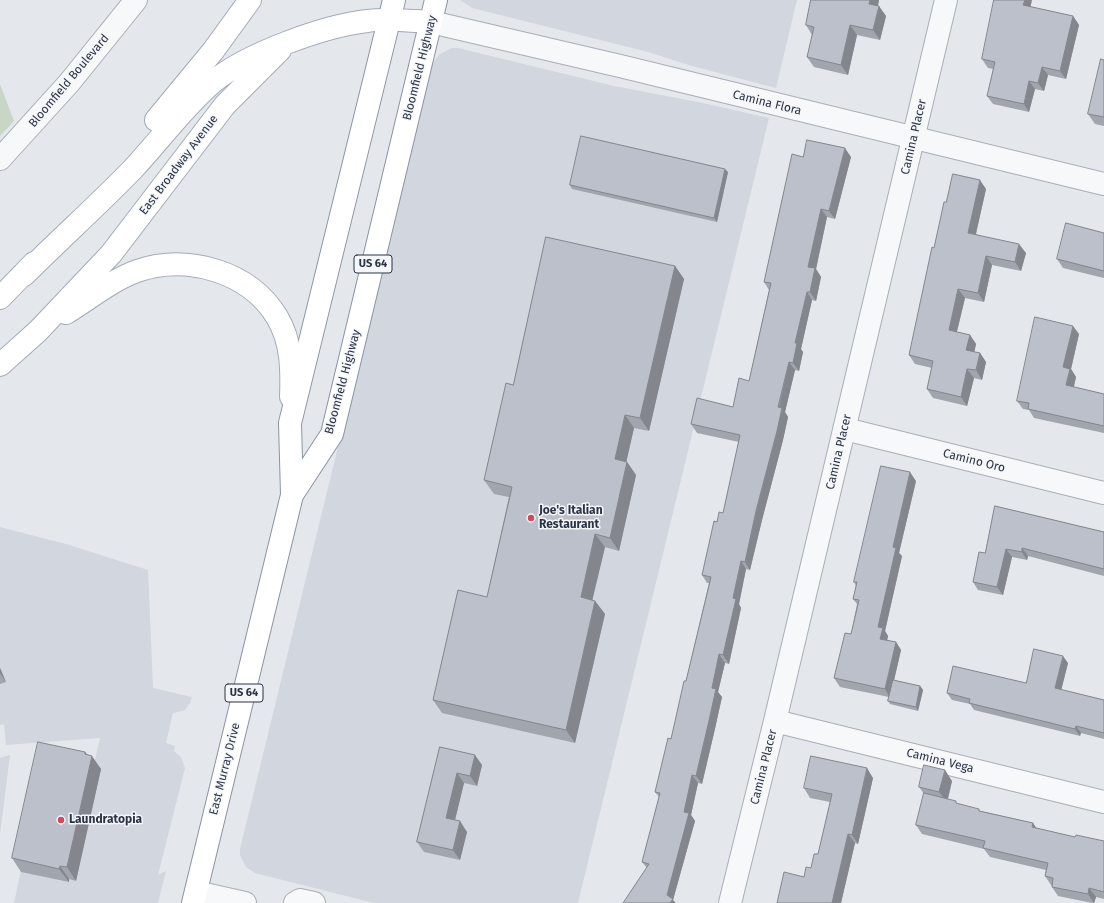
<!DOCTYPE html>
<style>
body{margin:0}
canvas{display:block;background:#e4e7ec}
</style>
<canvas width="1104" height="903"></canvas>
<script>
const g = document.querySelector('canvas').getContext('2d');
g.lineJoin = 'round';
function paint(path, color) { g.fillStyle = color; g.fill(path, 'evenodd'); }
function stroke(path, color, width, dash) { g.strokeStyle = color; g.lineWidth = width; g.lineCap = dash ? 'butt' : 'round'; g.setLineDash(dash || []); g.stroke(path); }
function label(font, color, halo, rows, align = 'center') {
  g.font = font + ' "Fira Sans",sans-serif'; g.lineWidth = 3; g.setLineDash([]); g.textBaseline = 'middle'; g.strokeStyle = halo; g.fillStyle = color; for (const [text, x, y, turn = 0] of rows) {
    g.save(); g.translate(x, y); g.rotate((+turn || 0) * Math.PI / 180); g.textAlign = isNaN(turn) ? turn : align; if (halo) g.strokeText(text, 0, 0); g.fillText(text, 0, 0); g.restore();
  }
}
paint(new Path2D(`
 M460,0H797L776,88L692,66L648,52L472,8Z
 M452,48H458L614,86L703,103L769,118L578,903H374L255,873L246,867L240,855V849L431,65L440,54Z
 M0,527L66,544L148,570L153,688L192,697L190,703L185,710L173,713L166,743L175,746L174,751L181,757L185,768L158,875L166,871L158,903H14L46,753L94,764L100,738L6,745L4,724L0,725Z
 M10,755L0,834V758Z`), '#d2d6de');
paint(new Path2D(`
 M0,84L14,121L0,136Z`), '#c9d6c5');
const minor = new Path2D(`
 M431,22L620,66L1104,184
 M0,159L69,83L136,0
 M845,429L1104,493
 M775,721L1104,802
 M196,892L245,903
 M295,903L300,900L314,903
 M730,903L775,721L946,0`);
const major = new Path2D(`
 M156,120L213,51L250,0
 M24,275C60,239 98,205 133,169C160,140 183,108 213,82C246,54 324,26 367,21C388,18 410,21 431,22
 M0,298L34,263
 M66,313C89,299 112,280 137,271C187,254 249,271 277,317C292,342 292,370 291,397
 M0,365L38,331L111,254L225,105L280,50`);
const highway = new Path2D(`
 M292,495L332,434L436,0
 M193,903L292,495L290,423L394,0`);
stroke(minor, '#a9aeb7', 24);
stroke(major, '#a3abb8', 24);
stroke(highway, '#8b94a3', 24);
stroke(minor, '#f7f8fa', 22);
stroke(major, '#fff', 22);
stroke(highway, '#fff', 22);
paint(new Path2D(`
 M811,0H879L878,6L886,16L880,40L857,35L848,75L814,67L807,57L812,35L806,25Z
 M1031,7L1073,16L1079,25L1066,79L1048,75L1044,91L1035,89L1029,112L993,104L987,96L993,69L988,68L982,59Z
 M1104,60V126L1095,124L1088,114Z
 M803,157H851L835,219L827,217L816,269L821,277L816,301L812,300L801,349L803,352L799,371L795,370L785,412L788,417L783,440L762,520L750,570L746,569L739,604L741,608L729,664L725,663L718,692L722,697L714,733L702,784L698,783L691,815L695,821L673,900L647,868L642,862L659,797L655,792L671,739L686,681L709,583H707L702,575L717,522L723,513L739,442L697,433L691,424L733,407L749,381L769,290L764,282Z
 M728,172L717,222L572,189L570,185Z
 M986,189L976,234L1026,253L1021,271L992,265L984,302L965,298L957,332L970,335L976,344L974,352L980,353L986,362L982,380L974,378L967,406L933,398L927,389L932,368L915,364L909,355L946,202Z
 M1104,233V278L1063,268L1057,259Z
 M675,266L684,279L649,431L634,428L626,462H627L636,475L619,551L605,547L592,600L595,601L605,614L575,743L442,713L433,700L487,597L509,497L494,494L484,480Z
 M1079,334L1071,369L1076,377L1074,387L1104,394V433L1034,418L1029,410L1023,409L1017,401Z
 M916,481L899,553L902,556L885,631L888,636L887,640L896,642L901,650L894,680L920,686L923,690L918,711L890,704L888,701L889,697L840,687L834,678L851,634L857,604L853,599L856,586L854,582Z
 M995,506L1104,532V576L1028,556L1027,560L1012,557L1003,595L978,590L973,582L985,553Z
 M1068,663L1061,690L1104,700V739L1081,733L1080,736L974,710L970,704L952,700L947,693L1026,683Z
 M0,668L6,682L0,684Z
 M440,747L482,765L477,786L464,783L455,820L467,832L460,860L424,852L417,842Z
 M85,752L101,769L76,881L69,879V882L21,872L12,858Z
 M873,778L858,844L855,843L841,903H777L804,877L811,868L818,854L830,802L810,798L804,788Z
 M952,781L948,799L958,804L981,811L1033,823L1036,828L1075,837L1104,841V899L1096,897L1094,903H1092L1058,896L1052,887V886L1051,885L1045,876L1046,870L990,857L984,849L922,834L916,825L924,794L919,787Z`), '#a1a5ae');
paint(new Path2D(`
 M870,0H879L876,14L869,4Z
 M1025,0H1032L1029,14L1023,5Z
 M879,6L886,16L880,40L873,30Z
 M1073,16L1079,25L1066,79L1060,71Z
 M850,25L857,35L848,75L841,65Z
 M1042,67L1048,75L1044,91L1038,83Z
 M1029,81L1035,89L1029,112L1024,104Z
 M845,148L851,157L835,219L829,211Z
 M725,169L728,172L717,222L714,218Z
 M980,180L986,189L974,242L968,233Z
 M821,209L827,217L816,269L821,277L816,301L810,292L808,267Z
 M1019,244L1026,253L1021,271L1015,262Z
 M986,256L992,265L984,302L978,293Z
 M675,266L684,279L649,431L640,418Z
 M958,289L965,298L955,339L949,330Z
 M807,292L812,300L801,349L803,352L799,371L793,363L795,343Z
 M1073,326L1079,334L1071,369L1076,377L1072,394L1066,385L1063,367Z
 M970,335L976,344L973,359L966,350Z
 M980,353L986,362L982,380L976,370Z
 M789,362L795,370L785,412L788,417L783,440L762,520L750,570L745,562Z
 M967,369L974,378L967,406L961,397Z
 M625,415L634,428L624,472L615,459Z
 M627,462L636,475L619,551L610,538Z
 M910,472L916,481L899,553L902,556L885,631L888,636L886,647L880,639L878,627L893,547Z
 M595,534L605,547L590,610L581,597Z
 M1022,548L1028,556L1027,560L1022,552Z
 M1006,549L1012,557L1003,595L997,587Z
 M741,561L746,569L739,604L741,608L729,664L723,655L733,598Z
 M595,601L605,614L575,743L566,730Z
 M896,642L901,650L890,698L885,689Z
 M719,654L725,663L718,692L722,697L714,733L702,784L696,776L712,688Z
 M1063,656L1068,663L1060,695L1055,688Z
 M0,668L6,682L0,673Z
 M920,686L923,690L918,711L916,707Z
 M1076,726L1081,733L1080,736L1075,729Z
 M85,752L91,760L92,756L101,769L76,881L67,867Z
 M475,755L482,765L477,786L470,776Z
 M867,768L873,778L858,844L852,835Z
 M945,770L952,781L947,802L939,792Z
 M457,773L464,783L453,828L446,818Z
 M692,775L698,783L691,815L695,821L673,900L676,903H670L667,895L684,812Z
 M460,821L467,832L460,860L453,850Z
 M1033,823L1039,832L1032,827Z
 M848,834L855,843L841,903H832Z
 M60,866L69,879V882L59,869Z
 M1089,888L1096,897L1094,903L1088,894Z`), '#83868d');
const building = new Path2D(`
 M811,0H870L869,4L879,6L873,30L850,25L841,65L807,57L814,27L806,25Z
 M994,0H1025L1023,5L1073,16L1060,71L1042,67L1038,83L1029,81L1024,104L987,96L995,62L982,59Z
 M1101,59L1104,60V117L1088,114Z
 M581,136L725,169L714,218L570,185Z
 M807,140L845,148L829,211L821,209L808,267L815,268L810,292H807L795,343H797L793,363L789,362L778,407L782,408L777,431L756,511L745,562L741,561L733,598L736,599L723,655L719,654L712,688L716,689L708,725L696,776L692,775L684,812L689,813L667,895L673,899L670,903H623L649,864L642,862L660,793L655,792L668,738L671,739L684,681H686L711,577L702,575L714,521L717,522L719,512L723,513L740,435L691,424L697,398L733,407L739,378L749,381L771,283L764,282L792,154L803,157Z
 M953,174L980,180L968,233L1019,244L1015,262L986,256L978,293L958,289L949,330L970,335L966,350L980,353L976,370L967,369L961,397L927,389L933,361L909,355L932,247L934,248L944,202H946Z
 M1066,223L1104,233V271L1057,259Z
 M546,237L675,266L640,418L625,415L615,459L627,462L610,538L595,534L581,597L595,601L566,730L433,700L458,590L487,597L512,487L484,480L506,383L513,385Z
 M1035,317L1073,326L1063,367L1070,369L1066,385L1104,394V426L1028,409L1029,403L1017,401Z
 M881,466L910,472L893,547L896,548L878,627L883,628L880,639L896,642L885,689L834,678L845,633L851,634L859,600L853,599L857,582H854Z
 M995,506L1104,532V569L1022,548V552L1006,549L997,587L973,582L979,552L985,553Z
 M1034,649L1063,656L1055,688L1104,700V733L1076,726L1075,729L969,703L970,699L947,693L953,666L1026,683Z
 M893,680L920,686L916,707L888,701Z
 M38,742L85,752V754L92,756L67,867L60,866L59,869L12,858Z
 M440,747L475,755L470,776L457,773L446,818L460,821L453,850L417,842Z
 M811,756L867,768L852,835L848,834L832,903H777L784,872L804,877L806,867L811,868L814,854H818L832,794L804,788Z
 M924,765L945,770L939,792L919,787Z
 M924,793L956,801V803L979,809V811L1033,823L1032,827L1075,837L1076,835L1104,841V892L1089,888L1088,894L1052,887L1053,878L1045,876L1048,863L983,848L985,841L916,825Z`);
paint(building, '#bbc0ca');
stroke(building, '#83868d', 1);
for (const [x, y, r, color] of [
 [531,518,4,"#d1495b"],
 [61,820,4,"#d1495b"]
]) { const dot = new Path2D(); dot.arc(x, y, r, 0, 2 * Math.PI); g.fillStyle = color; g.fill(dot); stroke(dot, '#f4f6f9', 1.5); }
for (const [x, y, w] of [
 [373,264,38],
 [244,693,38]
]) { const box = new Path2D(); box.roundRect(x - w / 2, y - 9, w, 18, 3); g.fillStyle = '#f4f6f9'; g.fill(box); stroke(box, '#2b3445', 1); }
label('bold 11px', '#2b3445', null, [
 ["US 64",373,264],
 ["US 64",244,693]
]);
label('12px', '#2b3445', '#f4f6f9', [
 ["Bloomfield Highway",420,68,-76],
 ["Bloomfield Boulevard",69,81,-50],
 ["Camina Flora",767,103,14],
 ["Camina Placer",914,137,-77],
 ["East Broadway Avenue",179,165,-53],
 ["Bloomfield Highway",343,382,-75],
 ["Camina Placer",839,452,-77],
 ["Camino Oro",974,461,14],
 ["Camina Vega",940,761,14],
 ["Camina Placer",764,767,-76],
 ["East Murray Drive",225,769,-76]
]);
label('bold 12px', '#2b3445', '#f4f6f9', [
 ["Joe's Italian",539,511],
 ["Restaurant",539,525],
 ["Laundratopia",69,820]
], 'left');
</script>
